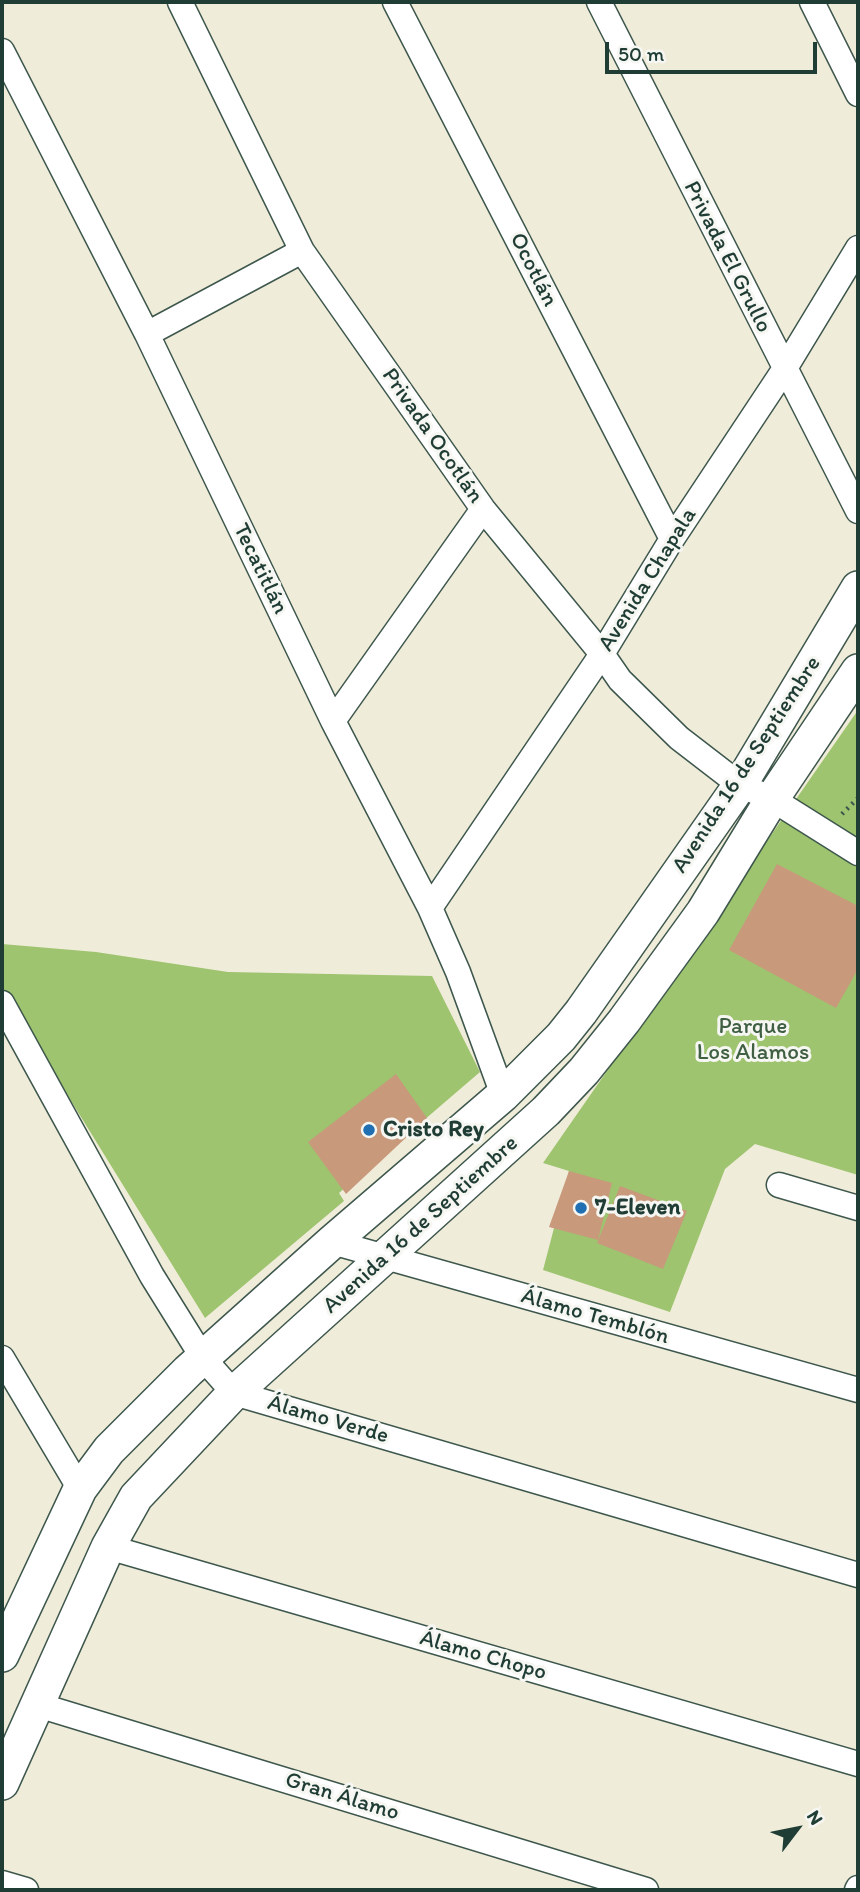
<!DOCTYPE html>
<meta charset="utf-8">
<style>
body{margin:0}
#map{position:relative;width:860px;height:1892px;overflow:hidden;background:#f0ecda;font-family:Itim,sans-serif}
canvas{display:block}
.frame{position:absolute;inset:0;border:4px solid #1f3d34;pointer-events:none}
.north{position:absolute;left:762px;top:1794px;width:70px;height:70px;-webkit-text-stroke:5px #f6f6f2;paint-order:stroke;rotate:58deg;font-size:19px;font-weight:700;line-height:28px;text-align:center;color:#1f3d34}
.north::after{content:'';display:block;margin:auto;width:24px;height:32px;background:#1f3d34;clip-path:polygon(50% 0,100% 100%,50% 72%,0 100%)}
.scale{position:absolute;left:605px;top:42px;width:212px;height:32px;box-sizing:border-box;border:4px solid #1f3d34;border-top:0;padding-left:9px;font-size:21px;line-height:24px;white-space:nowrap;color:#1f3d34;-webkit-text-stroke:5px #f6f6f2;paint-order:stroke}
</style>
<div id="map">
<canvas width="860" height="1892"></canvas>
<div class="frame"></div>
<div class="north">N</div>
<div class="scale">50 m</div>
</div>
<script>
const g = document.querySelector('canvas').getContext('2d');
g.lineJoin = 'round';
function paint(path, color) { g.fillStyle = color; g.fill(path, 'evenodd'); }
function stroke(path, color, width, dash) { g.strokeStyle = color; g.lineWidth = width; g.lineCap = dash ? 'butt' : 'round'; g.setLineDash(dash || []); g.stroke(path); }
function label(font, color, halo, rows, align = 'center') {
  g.font = font + ' Itim,sans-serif'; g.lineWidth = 6; g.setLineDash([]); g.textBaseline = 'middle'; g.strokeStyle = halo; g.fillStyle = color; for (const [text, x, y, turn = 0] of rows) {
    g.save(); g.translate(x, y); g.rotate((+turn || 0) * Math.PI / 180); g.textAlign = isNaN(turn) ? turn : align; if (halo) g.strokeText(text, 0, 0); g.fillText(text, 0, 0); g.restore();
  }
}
paint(new Path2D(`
 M858,710V1175L755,1144L725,1169L670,1312L543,1270L569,1171L543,1163Z
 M2,944L96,952L228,972L432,976L480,1072L339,1193L344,1201L205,1318L2,989Z`), '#9ec46f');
paint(new Path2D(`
 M777,864L858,906V969L836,1008L729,950Z
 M396,1074L427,1118L346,1194L308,1142Z
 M569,1171L612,1183L598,1240L549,1227Z
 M620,1186L687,1211L663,1269L597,1243Z`), '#c8997b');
const street = new Path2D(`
 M180,2L302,251L483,509L602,654L620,680L679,738L740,785L772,799L858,853
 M395,2L672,539
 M599,2L858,511
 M812,2L858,94
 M2,51L147,334L333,721L430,908L458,972L503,1095
 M147,334L302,251
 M333,721L483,509
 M430,908L602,654L672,539L784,370L858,248
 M2,1003L152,1276L203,1358L234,1393L858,1575
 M779,1185L858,1208
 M332,1242L858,1390
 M2,1358L80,1489
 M108,1547L858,1764
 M38,1705L646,1890
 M2,1883L26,1890
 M857,1890L858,1888`);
const secondary = new Path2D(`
 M2,1655L80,1489L109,1450L188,1371L332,1242L503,1095L561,1037L581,1012L740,785L858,588
 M2,1783L108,1547L136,1497L234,1393L546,1111L584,1071L624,1021L703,912L772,799L858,671`);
stroke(street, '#3e574d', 27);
stroke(secondary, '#3e574d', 36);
stroke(new Path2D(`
 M842,814L858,798`), '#3e574d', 4.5, [2, 5]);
stroke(street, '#fff', 24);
stroke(secondary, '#fff', 33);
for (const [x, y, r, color] of [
 [369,1130,7,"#1f6fb2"],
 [581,1208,7,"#1f6fb2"]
]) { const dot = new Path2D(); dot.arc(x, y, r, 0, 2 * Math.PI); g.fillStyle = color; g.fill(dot); stroke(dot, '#f6f6f2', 2.5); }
label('23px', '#1f3d34', '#f6f6f2', [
 ["Privada El Grullo",727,257,63],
 ["Ocotlán",533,270,63],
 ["Privada Ocotlán",432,436,55],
 ["Tecatitlán",260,569,64],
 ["Avenida Chapala",648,580,-58],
 ["Avenida 16 de Septiembre",747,765,-57],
 ["Avenida 16 de Septiembre",421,1225,-42],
 ["Álamo Temblón",595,1317,16],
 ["Álamo Verde",328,1420,16],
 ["Álamo Chopo",483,1656,16],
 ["Gran Álamo",342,1797,17]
]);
label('23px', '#3f5f43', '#f6f6f2', [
 ["Parque",753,1027],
 ["Los Alamos",753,1053]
]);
label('bold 23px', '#1f3d34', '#f6f6f2', [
 ["Cristo Rey",383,1130],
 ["7-Eleven",595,1208]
], 'left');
</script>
